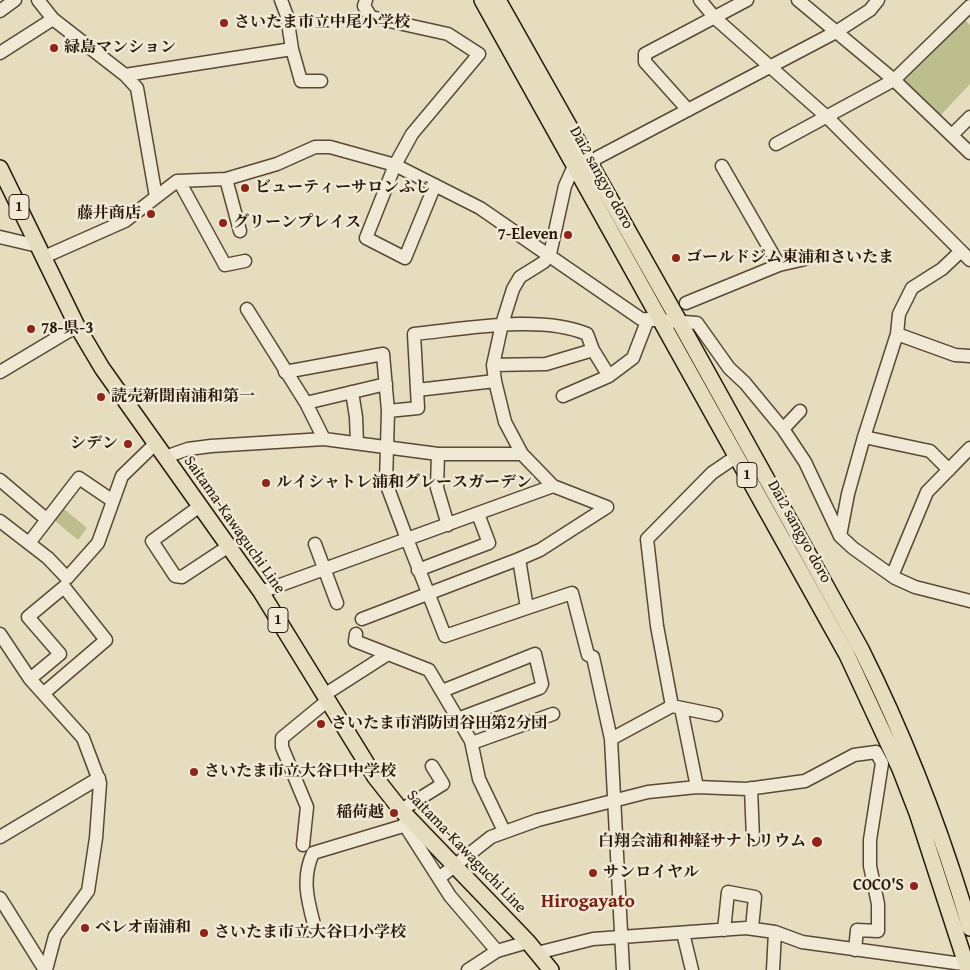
<!DOCTYPE html>
<meta charset="utf-8">
<style>
body{margin:0}
canvas{display:block;background:#e6ddbf}
</style>
<canvas width="970" height="970"></canvas>
<script>
const g = document.querySelector('canvas').getContext('2d');
g.lineJoin = 'round';
function paint(path, color) { g.fillStyle = color; g.fill(path, 'evenodd'); }
function stroke(path, color, width, dash) { g.strokeStyle = color; g.lineWidth = width; g.lineCap = dash ? 'butt' : 'round'; g.setLineDash(dash || []); g.stroke(path); }
function label(font, color, halo, rows, align = 'center') {
  g.font = font + ' "Gentium Book Plus","Noto Serif JP",serif'; g.lineWidth = 5; g.setLineDash([]); g.textBaseline = 'middle'; g.strokeStyle = halo; g.fillStyle = color; for (const [text, x, y, turn = 0] of rows) {
    g.save(); g.translate(x, y); g.rotate((+turn || 0) * Math.PI / 180); g.textAlign = isNaN(turn) ? turn : align; if (halo) g.strokeText(text, 0, 0); g.fillText(text, 0, 0); g.restore();
  }
}
paint(new Path2D(`
 M964,19L970,25V84L939,117L904,82L905,78Z
 M63,508L87,528L78,540L54,520Z`), '#bcbf8d');
const minor = new Path2D(`
 M38,0L53,19
 M366,0L364,6L371,17L448,34L479,54L412,134L395,165L366,238L405,258L435,185
 M700,0L715,18L827,117L970,260
 M798,0L894,80L970,153
 M0,11L15,0
 M292,49L301,81H321
 M0,53L53,19L125,75L292,49L287,16L281,0
 M125,75L137,88L156,197
 M688,110L645,62V54L747,0
 M952,135L970,117
 M776,144L894,80L970,6
 M589,162L836,32L870,10L878,0
 M574,166L565,186L550,254L544,262L520,277L513,289L502,324L493,365L495,381L505,422L522,454L553,486L607,507
 M722,166L779,265
 M226,179L240,231
 M179,181L225,265L245,261
 M0,237L38,246
 M44,257L125,221L177,181L226,179L277,164L315,147H330L395,165L480,208L641,319L697,323L729,368L745,383L783,429L800,411
 M686,303L779,265L805,259
 M247,309L306,403L324,439
 M897,334L955,355L970,356
 M493,365L546,364L593,350
 M0,372L77,326
 M285,372L383,354L388,411L386,483L407,539L553,486
 M417,390L495,381
 M352,392L356,417L357,443
 M563,396L609,376L633,358L648,319
 M306,403L386,384
 M388,411L418,408L414,334C464,329 541,314 587,334L593,350L609,376
 M783,429L805,462L840,536L853,548L895,578L915,587L970,601
 M864,437L930,451L949,470
 M438,454L437,488L448,525
 M165,457L188,449L211,446L324,439L438,454H522
 M0,480L46,519
 M200,506L152,541L175,576L182,577L229,546
 M607,507L540,550L519,559L527,608L572,593L588,655L593,657L611,739L623,970
 M0,521L48,558L67,578L98,543L122,476L155,444
 M840,536L848,494L864,437L897,334L899,314L912,288L942,269L961,251
 M29,543L79,478L113,501
 M315,544L337,603
 M418,570L489,543L478,514
 M892,576L927,492L970,448
 M261,592L407,539L445,636L527,608
 M362,619L519,559
 M0,634L30,679L83,738L100,783L96,838L88,891L55,936L46,970
 M356,634L355,641L429,670L471,741L479,779L504,831
 M30,679L60,654L28,617L64,587L106,640L44,693
 M442,691L535,654L542,684L540,688L460,718
 M324,695L388,654
 M672,706L657,626L647,539L712,473L737,456
 M681,708L697,787
 M611,739L672,706L716,715
 M472,743L553,714
 M751,788L753,839
 M401,810L443,784L432,766
 M404,824L450,896L497,951
 M0,837L99,778
 M303,845L307,807L282,747V738L327,701
 M439,878L491,837L538,820L648,792L697,787L747,789L805,781L854,755L876,752L882,763L870,840V866L878,904V931L857,930L855,950
 M0,898L45,970
 M315,928C308,902 301,879 313,853L413,823
 M724,930L728,892L755,897L752,928
 M683,933L692,970
 M537,953L593,939L746,928L775,932L802,942L970,965
 M468,970L497,951L528,942
 M773,970L775,932`);
const major = new Path2D(`
 M482,0L847,655L900,769L917,813L968,970
 M498,0L679,321L861,649C906,739 942,832 970,928
 M0,168L77,326L102,368L261,592L375,777L401,810L528,942L551,970`);
stroke(minor, '#5a4836', 15);
stroke(major, '#2b1709', 18);
stroke(minor, '#efe9d5', 12);
stroke(major, '#e6ddbf', 15);
for (const [x, y, r, color] of [
 [224,23,5,"#8f2418"],
 [54,48,5,"#8f2418"],
 [245,188,5,"#8f2418"],
 [151,214,5,"#8f2418"],
 [223,223,5,"#8f2418"],
 [568,235,5,"#8f2418"],
 [676,258,5,"#8f2418"],
 [31,329,5,"#8f2418"],
 [101,397,5,"#8f2418"],
 [128,444,5,"#8f2418"],
 [266,483,5,"#8f2418"],
 [321,724,5,"#8f2418"],
 [194,772,5,"#8f2418"],
 [394,813,5,"#8f2418"],
 [817,842,6,"#8f2418"],
 [593,873,5,"#8f2418"],
 [914,886,5,"#8f2418"],
 [85,928,5,"#8f2418"],
 [204,933,5,"#8f2418"]
]) { const dot = new Path2D(); dot.arc(x, y, r, 0, 2 * Math.PI); g.fillStyle = color; g.fill(dot); stroke(dot, '#efe9d5', 2); }
for (const [x, y, w] of [
 [19,207,20],
 [747,475,20],
 [278,620,20]
]) { const box = new Path2D(); box.roundRect(x - w / 2, y - 12.5, w, 25, 4); g.fillStyle = '#efe9d5'; g.fill(box); stroke(box, '#2b1709', 1); }
label('bold 15px', '#2b1709', null, [
 ["1",19,207],
 ["1",747,475],
 ["1",278,620]
]);
label('bold 16px', '#2b1709', '#efe9d5', [
 ["さいたま市立中尾小学校",234,23],
 ["緑島マンション",64,48],
 ["ビューティーサロンふじ",255,188],
 ["藤井商店",141,214,"right"],
 ["グリーンプレイス",233,223],
 ["7-Eleven",558,235,"right"],
 ["ゴールドジム東浦和さいたま",686,258],
 ["78-県-3",41,329],
 ["読売新聞南浦和第一",111,397],
 ["シデン",118,444,"right"],
 ["ルイシャトレ浦和グレースガーデン",276,483],
 ["さいたま市消防団谷田第2分団",331,724],
 ["さいたま市立大谷口中学校",204,772],
 ["稲荷越",384,813,"right"],
 ["白翔会浦和神経サナトリウム",806,842,"right"],
 ["サンロイヤル",603,873],
 ["COCO'S",904,886,"right"],
 ["ベレオ南浦和",95,928],
 ["さいたま市立大谷口小学校",214,933]
], 'left');
label('16px', '#2b1709', '#efe9d5', [
 ["Dai2 sangyo doro",601,178,61],
 ["Saitama-Kawaguchi Line",234,525,55],
 ["Dai2 sangyo doro",799,532,61],
 ["Saitama-Kawaguchi Line",466,852,46]
]);
label('bold 19px', '#7a1f14', '#efe9d5', [
 ["Hirogayato",588,902]
]);
</script>
